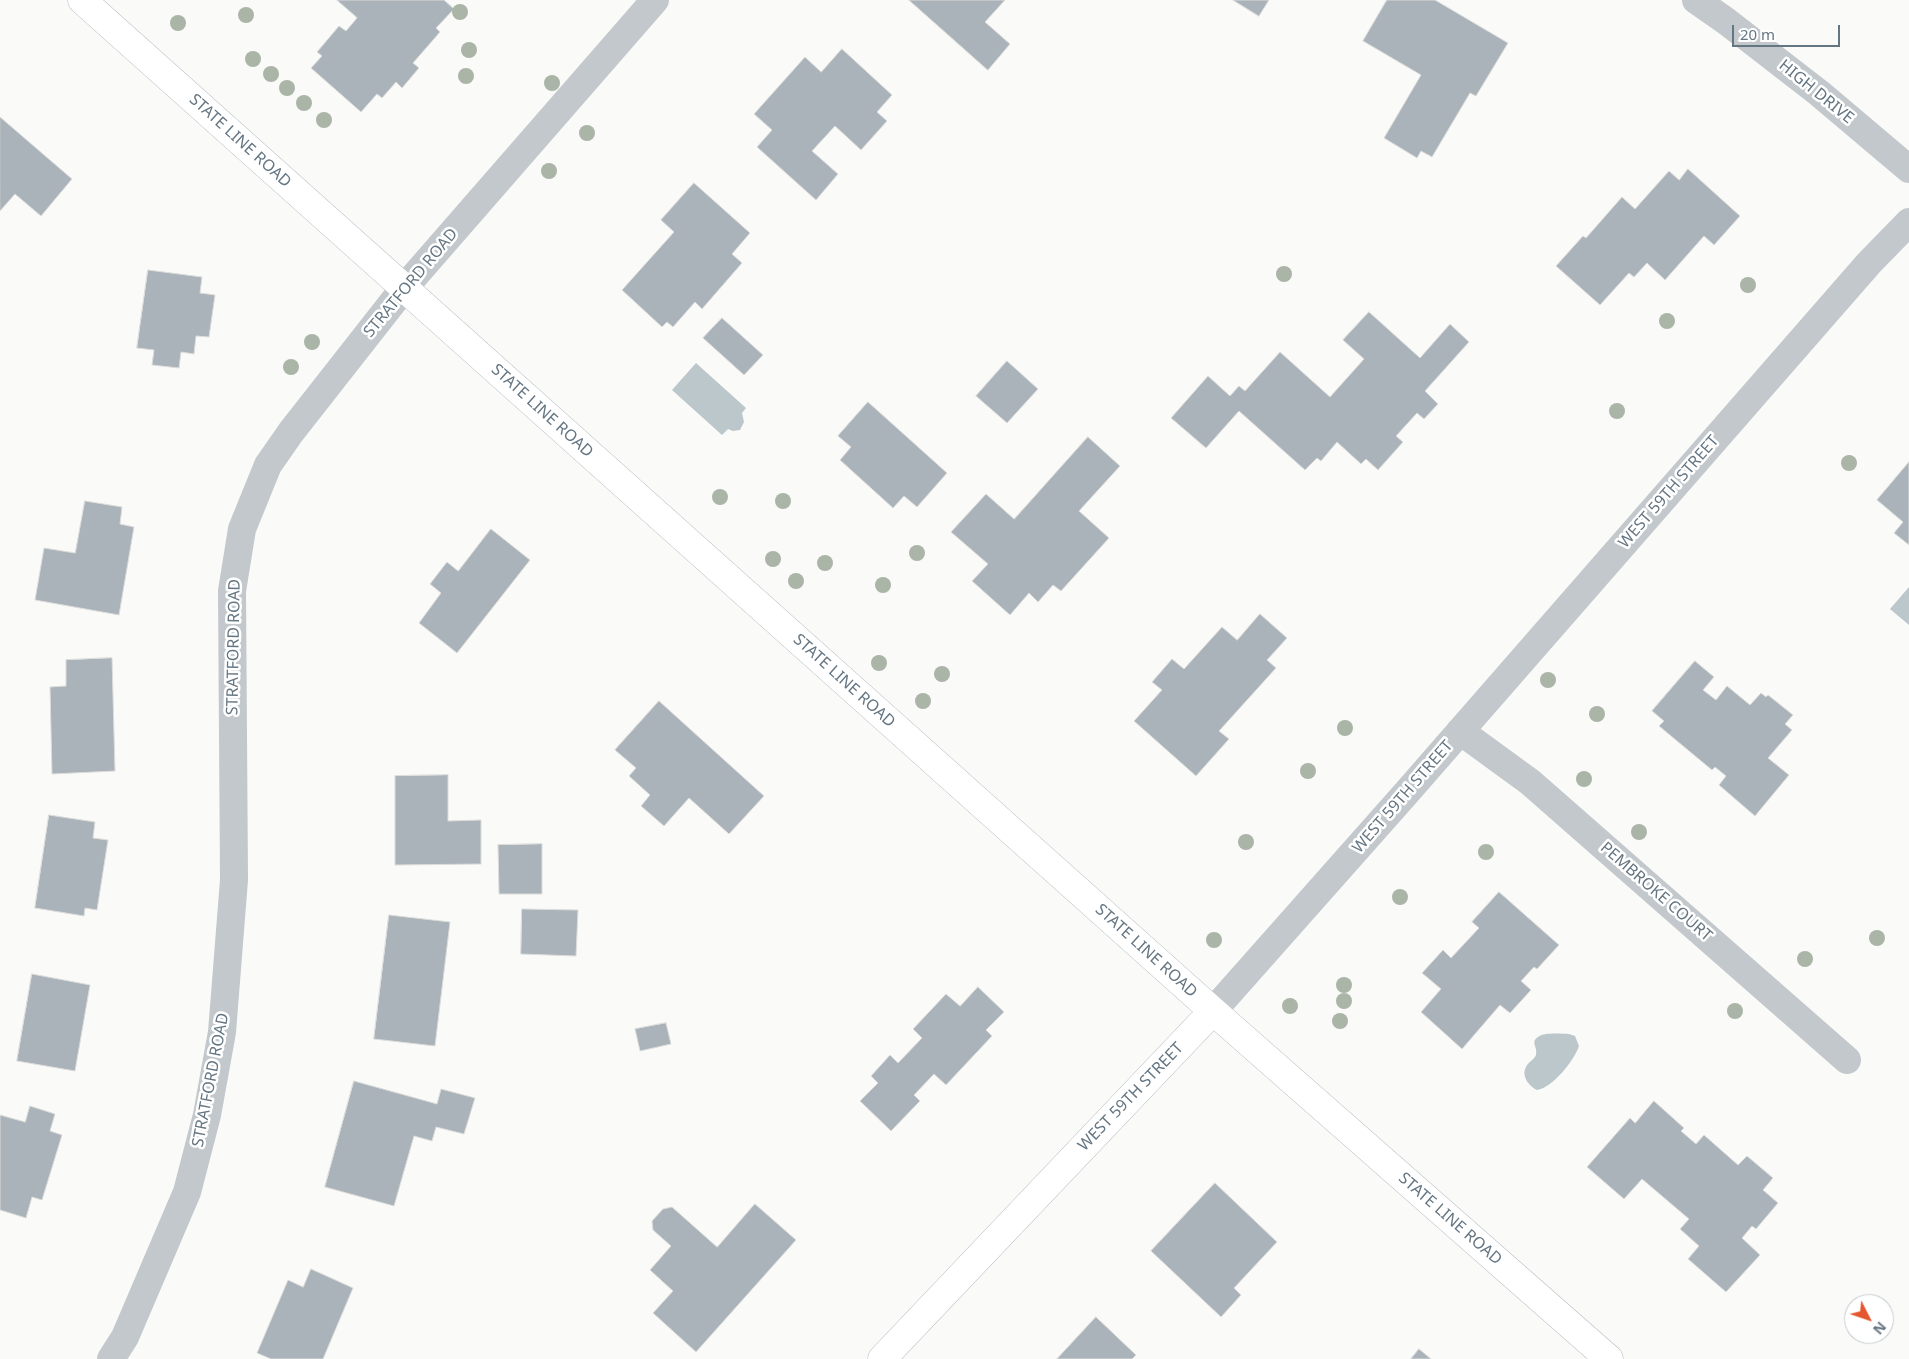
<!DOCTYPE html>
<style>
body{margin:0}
#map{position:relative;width:1909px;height:1359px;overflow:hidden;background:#fafaf8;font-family:"Noto Sans",sans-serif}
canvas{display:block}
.north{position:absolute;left:1844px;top:1294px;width:50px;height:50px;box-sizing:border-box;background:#fff;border:1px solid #c1c8cd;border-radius:50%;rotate:131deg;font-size:14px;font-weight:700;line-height:20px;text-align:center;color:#657683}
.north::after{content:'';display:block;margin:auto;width:18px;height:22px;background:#e4572e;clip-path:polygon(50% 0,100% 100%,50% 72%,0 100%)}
.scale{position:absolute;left:1732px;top:25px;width:108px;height:22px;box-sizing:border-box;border:2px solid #657683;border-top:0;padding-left:6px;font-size:15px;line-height:18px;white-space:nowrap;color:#657683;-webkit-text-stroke:4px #fff;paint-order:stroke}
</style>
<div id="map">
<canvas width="1909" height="1359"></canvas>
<div class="north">N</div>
<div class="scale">20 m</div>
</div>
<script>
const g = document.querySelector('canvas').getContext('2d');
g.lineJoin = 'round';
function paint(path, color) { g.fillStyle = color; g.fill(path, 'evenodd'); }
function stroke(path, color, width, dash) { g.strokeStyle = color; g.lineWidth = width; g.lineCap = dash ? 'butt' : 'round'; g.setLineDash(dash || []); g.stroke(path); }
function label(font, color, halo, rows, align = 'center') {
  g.font = font + ' "Noto Sans",sans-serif'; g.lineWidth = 5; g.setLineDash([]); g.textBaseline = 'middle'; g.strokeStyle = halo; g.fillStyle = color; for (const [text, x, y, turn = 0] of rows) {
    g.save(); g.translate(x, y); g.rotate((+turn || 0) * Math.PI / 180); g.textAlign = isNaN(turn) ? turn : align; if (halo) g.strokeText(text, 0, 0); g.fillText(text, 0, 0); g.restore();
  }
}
paint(new Path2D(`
 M696,363L746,408L742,413L744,422L740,430L733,431L728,429L722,435L672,390Z
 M1909,587V625L1890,609Z
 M1569,1034L1575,1036L1579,1046C1574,1061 1552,1088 1537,1090C1529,1086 1521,1076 1526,1067C1528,1062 1534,1060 1536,1055C1538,1047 1530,1042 1538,1037C1544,1032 1561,1034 1569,1034Z`), '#bbc7cb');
const building = new Path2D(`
 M337,0H444L454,9L436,28L440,32L413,63L419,68L402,88L396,82L382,98L377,94L361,112L311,68L322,56L317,52L339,26L346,31L357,18Z
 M909,0H1005L985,22L1010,44L988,70Z
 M1233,0H1269L1259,16Z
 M1387,0H1435L1508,43L1476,96L1470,93L1432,157L1421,151L1417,158L1384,138L1421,75L1363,41Z
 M842,49L892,95L877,112L887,121L861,150L835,126L812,151L838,174L816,200L757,147L772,130L754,114L805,57L821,72Z
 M0,117L72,179L41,216L15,194L0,211Z
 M1688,169L1740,216L1714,245L1704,236L1665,280L1647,263L1634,277L1629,273L1600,305L1556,266L1583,236L1586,238L1622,197L1635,209L1669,171L1679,180Z
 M694,183L750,233L732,254L742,263L702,309L695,302L673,327L667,322L662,327L622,290L674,232L661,220Z
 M148,270L202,277L200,293L215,295L209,337L196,336L194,354L181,352L179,368L152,365L154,350L137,348Z
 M1369,312L1420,358L1450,324L1469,342L1425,391L1438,404L1424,419L1417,413L1396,436L1403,442L1378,470L1366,459L1361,464L1337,442L1321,461L1317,458L1305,470L1239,411L1206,448L1171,418L1208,376L1230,396L1239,386L1245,391L1280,352L1330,397L1364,359L1343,340Z
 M722,318L763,355L744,375L703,338Z
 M1007,361L1038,389L1007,423L976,396Z
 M868,402L947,473L917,507L904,496L893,508L840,460L851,447L838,436Z
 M1088,437L1120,466L1079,511L1109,538L1061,591L1053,585L1038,602L1029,593L1010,615L972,581L988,564L951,532L986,494L1014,519Z
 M1909,462V545L1894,533L1903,522L1877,500Z
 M85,501L122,507L120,524L134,527L119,615L35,600L44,548L75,553Z
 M491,529L530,560L457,653L419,623L441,593L430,584L447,562L458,571Z
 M1260,614L1287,638L1267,660L1276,668L1219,731L1229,739L1196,776L1134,721L1162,690L1152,682L1172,659L1184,669L1222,627L1237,640Z
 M112,658L115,771L52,774L50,687L66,686V660Z
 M1695,661L1714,677L1703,690L1716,700L1727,686L1750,705L1761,693L1766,697L1768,695L1793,715L1785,724L1792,730L1768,758L1789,775L1755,816L1719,785L1726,776L1715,767L1712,770L1659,726L1664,721L1652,711Z
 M659,701L764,796L729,834L689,798L664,826L641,806L650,795L629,776L636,768L615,750Z
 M448,775V821L481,820V864L395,865V776Z
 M49,815L95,822L93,838L108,840L97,910L85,908L84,916L35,908Z
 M542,844V894H499L498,845Z
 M1499,892L1559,945L1537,969L1534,967L1521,981L1531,990L1510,1013L1500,1005L1462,1049L1421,1012L1441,989L1422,973L1443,950L1451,958L1479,928L1472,922Z
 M522,909L578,910L576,956L521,954Z
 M389,915L450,922L435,1046L374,1039Z
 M32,974L90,985L75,1071L17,1061Z
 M978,987L1004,1012L986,1030L992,1036L946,1085L934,1074L914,1095L920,1101L891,1131L860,1101L878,1083L871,1076L890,1055L898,1063L922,1038L913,1029L946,994L960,1006Z
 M666,1023L671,1044L640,1051L635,1029Z
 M354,1081L437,1104L441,1089L475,1098L464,1134L436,1127L432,1141L414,1136L394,1206L325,1187Z
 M1654,1101L1684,1128L1681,1131L1696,1144L1704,1135L1738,1165L1747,1156L1773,1178L1763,1190L1778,1203L1756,1229L1752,1226L1742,1238L1760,1255L1726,1292L1688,1259L1699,1246L1680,1229L1689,1219L1642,1179L1624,1199L1587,1167L1630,1118L1635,1123Z
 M30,1106L55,1114L50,1131L62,1135L42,1200L32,1197L26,1218L0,1210V1115L25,1122Z
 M1215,1183L1277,1242L1234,1288L1241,1295L1221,1317L1151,1251Z
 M755,1204L796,1240L696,1352L653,1313L673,1291L650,1270L671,1246L653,1230L652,1221L663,1209L672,1207L717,1247Z
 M311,1269L353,1288L323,1359H271L257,1353L288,1280L303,1287Z
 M1096,1317L1136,1355L1132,1359H1057Z
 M1419,1349L1431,1359H1411Z`);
paint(building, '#aab3b9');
stroke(building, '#dcdcda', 1);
const secondary = new Path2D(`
 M82,0L1213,1011L1609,1359
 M882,1359L1213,1011`);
stroke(secondary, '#b3babf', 29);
stroke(new Path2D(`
 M1696,0L1726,21L1819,93L1909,169
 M1460,731L1530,782L1847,1060
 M1213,1011L1408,791L1869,263L1909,222
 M111,1359L125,1337L187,1192L207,1115L222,1032L234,880L232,591L242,529L268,465L291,432L404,288L655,0`), '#c3c8cc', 28);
stroke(secondary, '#fff', 28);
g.fillStyle = '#aab4a7';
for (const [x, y] of [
 [460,12],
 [246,15],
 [178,23],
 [469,50],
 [253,59],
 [271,74],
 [466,76],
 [552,83],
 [287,88],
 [304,103],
 [324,120],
 [587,133],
 [549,171],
 [1284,274],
 [1748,285],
 [1667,321],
 [312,342],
 [291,367],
 [1617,411],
 [1849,463],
 [720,497],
 [783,501],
 [917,553],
 [773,559],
 [825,563],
 [796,581],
 [883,585],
 [879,663],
 [942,674],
 [1548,680],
 [923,701],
 [1597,714],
 [1345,728],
 [1308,771],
 [1584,779],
 [1639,832],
 [1246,842],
 [1486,852],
 [1400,897],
 [1877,938],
 [1214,940],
 [1805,959],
 [1344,985],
 [1344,1001],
 [1290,1006],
 [1735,1011],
 [1340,1021]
]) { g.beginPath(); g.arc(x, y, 8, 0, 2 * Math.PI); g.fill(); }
label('16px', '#657683', '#fff', [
 ["HIGH DRIVE",1816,92,39],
 ["STATE LINE ROAD",240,141,42],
 ["STRATFORD ROAD",411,283,-50],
 ["STATE LINE ROAD",542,411,42],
 ["WEST 59TH STREET",1669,492,-49],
 ["STRATFORD ROAD",234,647,-89],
 ["STATE LINE ROAD",844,681,42],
 ["WEST 59TH STREET",1403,797,-49],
 ["PEMBROKE COURT",1656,892,41],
 ["STATE LINE ROAD",1146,951,42],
 ["STRATFORD ROAD",211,1080,-79],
 ["WEST 59TH STREET",1131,1097,-46],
 ["STATE LINE ROAD",1450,1219,41]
]);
</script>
